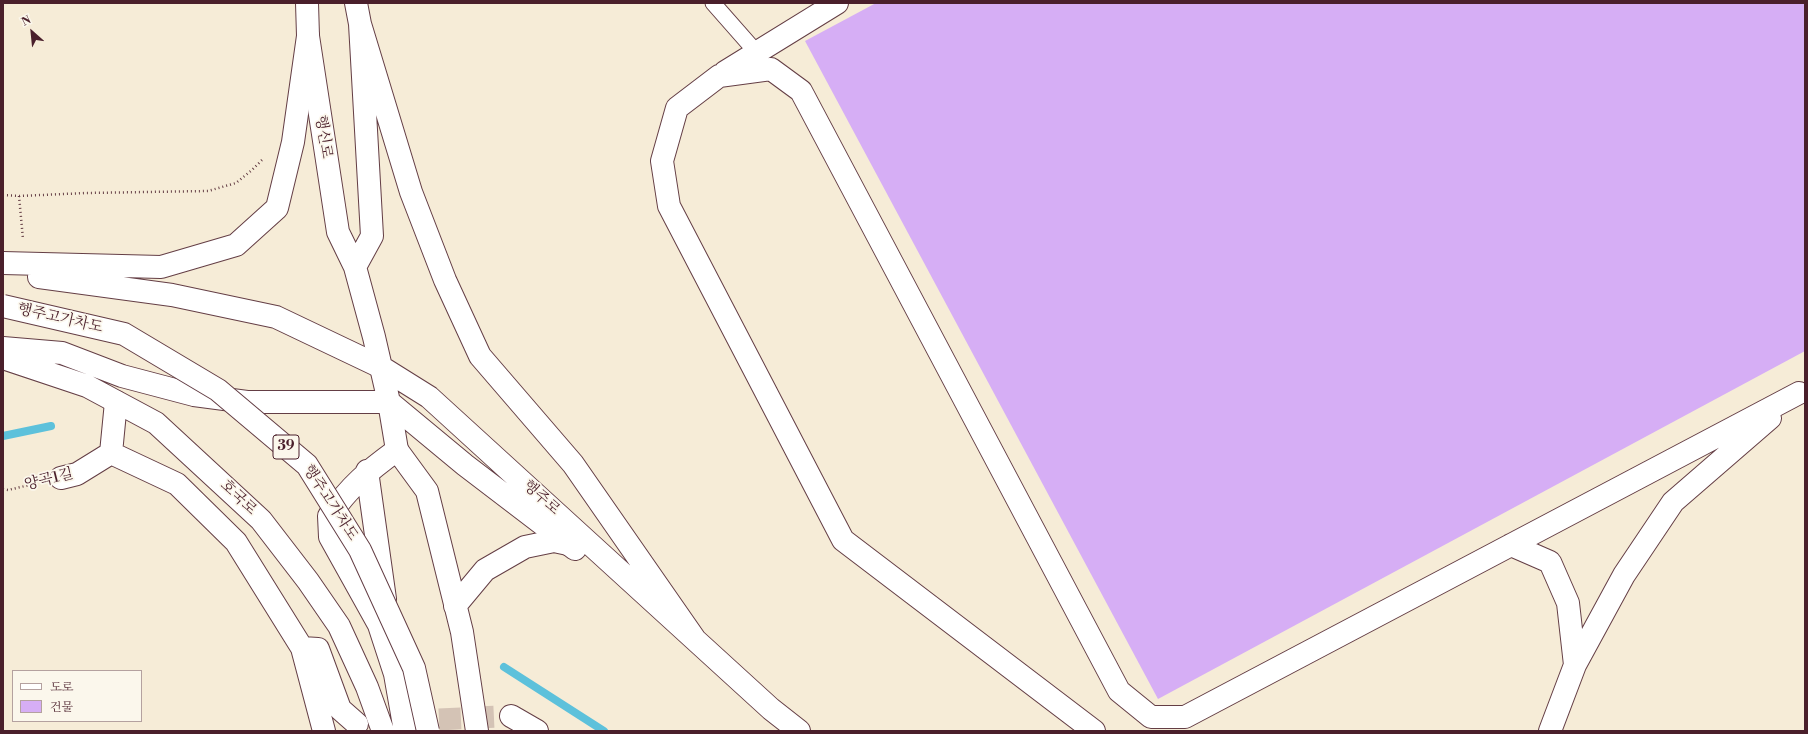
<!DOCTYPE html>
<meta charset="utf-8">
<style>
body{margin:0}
#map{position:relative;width:1808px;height:734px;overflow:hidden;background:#f6ecd7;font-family:"Libre Bodoni","Noto Serif KR",serif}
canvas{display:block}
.frame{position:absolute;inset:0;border:4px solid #4a1f2b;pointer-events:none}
.legend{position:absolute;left:12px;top:670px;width:130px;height:52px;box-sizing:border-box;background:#fbf7ec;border:1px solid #b4a19f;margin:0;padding:5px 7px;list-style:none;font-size:12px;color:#4a1f2b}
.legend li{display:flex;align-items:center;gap:8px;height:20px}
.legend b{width:20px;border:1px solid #b4a19f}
.north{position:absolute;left:12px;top:12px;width:40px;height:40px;-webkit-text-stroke:3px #fbf7ec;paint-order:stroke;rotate:333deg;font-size:11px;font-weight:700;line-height:16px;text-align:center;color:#4a1f2b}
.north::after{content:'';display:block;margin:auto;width:14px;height:18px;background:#4a1f2b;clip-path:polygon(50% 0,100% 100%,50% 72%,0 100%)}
</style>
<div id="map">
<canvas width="1808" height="734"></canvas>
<div class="frame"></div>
<ul class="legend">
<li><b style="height:5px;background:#fff"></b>도로</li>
<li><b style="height:11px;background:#d6aef5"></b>건물</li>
</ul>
<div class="north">N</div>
</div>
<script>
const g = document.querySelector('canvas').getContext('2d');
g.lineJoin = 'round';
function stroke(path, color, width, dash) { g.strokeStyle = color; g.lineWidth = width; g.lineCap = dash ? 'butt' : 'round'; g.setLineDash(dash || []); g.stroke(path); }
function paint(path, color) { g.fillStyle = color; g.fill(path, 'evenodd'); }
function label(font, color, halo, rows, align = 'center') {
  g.font = font + ' "Libre Bodoni","Noto Serif KR",serif'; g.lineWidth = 3.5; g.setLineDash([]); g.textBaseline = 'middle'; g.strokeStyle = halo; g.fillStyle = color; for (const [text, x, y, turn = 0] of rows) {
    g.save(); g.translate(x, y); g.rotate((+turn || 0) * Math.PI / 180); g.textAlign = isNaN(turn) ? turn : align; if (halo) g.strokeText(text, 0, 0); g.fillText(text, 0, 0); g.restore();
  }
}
stroke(new Path2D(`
 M3,436L51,426
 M504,667L604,731`), '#5dc1db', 8);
paint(new Path2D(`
 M876,3H1805V351L1158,699L805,41Z`), '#d6aef5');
stroke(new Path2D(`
 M406,721L511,716`), '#d4c3b5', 22, [22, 11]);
const lane = new Path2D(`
 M713,3L757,53`);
const street = new Path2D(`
 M725,72L837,3
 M111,453L177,484L236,542L302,648L324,731
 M61,478L77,474L111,453L116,402
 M1511,545L1550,562L1568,603L1575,665
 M302,648L318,649L340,709L357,724
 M511,716L537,731
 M1094,731L843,540L669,206L662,161L677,108L719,76L771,69L801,91L1119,691L1151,717H1185L1799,393
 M1550,731L1575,665L1624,575L1673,502L1770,418`);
const secondary = new Path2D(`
 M307,3L308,36L338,232L355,267L374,337L389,402L397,450
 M360,24L411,192L445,280L480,356L573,464L694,638
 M355,267L372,236L360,24L356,3
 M381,367L429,397L771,709L799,731
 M389,402L465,465L575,549`);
const primary = new Path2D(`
 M3,263L161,267L236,245L277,208L293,142L308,36
 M39,277L172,295L276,317L381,367
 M3,348L62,353L122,376L194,395L247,402H389
 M3,358L87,386L156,423L261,520L308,581L339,626L367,687L383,731
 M367,471L385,599
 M455,606L485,570L525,547L554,541L568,544
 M405,731L395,674L379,625L330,537L329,516C350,486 368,471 397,450L427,491L462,632L477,731`);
stroke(lane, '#643e45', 17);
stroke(street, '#643e45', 24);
stroke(secondary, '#643e45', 24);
stroke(primary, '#643e45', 24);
stroke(new Path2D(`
 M3,195L19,196L86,193L208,191L236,183L252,170L262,160
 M19,196L23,239
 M3,489L8,490L38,483`), '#643e45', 2.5, [1, 3]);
stroke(lane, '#fff', 15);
stroke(street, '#fff', 22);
stroke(secondary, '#fff', 22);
stroke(primary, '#fff', 22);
const primaryBridge = new Path2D(`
 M3,306L124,334L218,390L307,465L360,550L414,668L428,731`);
stroke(primaryBridge, '#643e45', 24, []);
stroke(primaryBridge, '#fff', 22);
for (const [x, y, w] of [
 [286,447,26]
]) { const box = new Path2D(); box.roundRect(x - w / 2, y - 12, w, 24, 3); g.fillStyle = '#fbf7ec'; g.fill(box); stroke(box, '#4a1f2b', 1); }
label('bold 14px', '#4a1f2b', null, [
 ["39",286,447]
]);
label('15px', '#4a1f2b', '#fbf7ec', [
 ["행신로",323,137,81],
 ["행주고가차도",60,319,13],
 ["양곡1길",49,480,-14],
 ["호국로",238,498,43],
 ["행주로",541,498,42],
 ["행주고가차도",330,503,57]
]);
</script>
